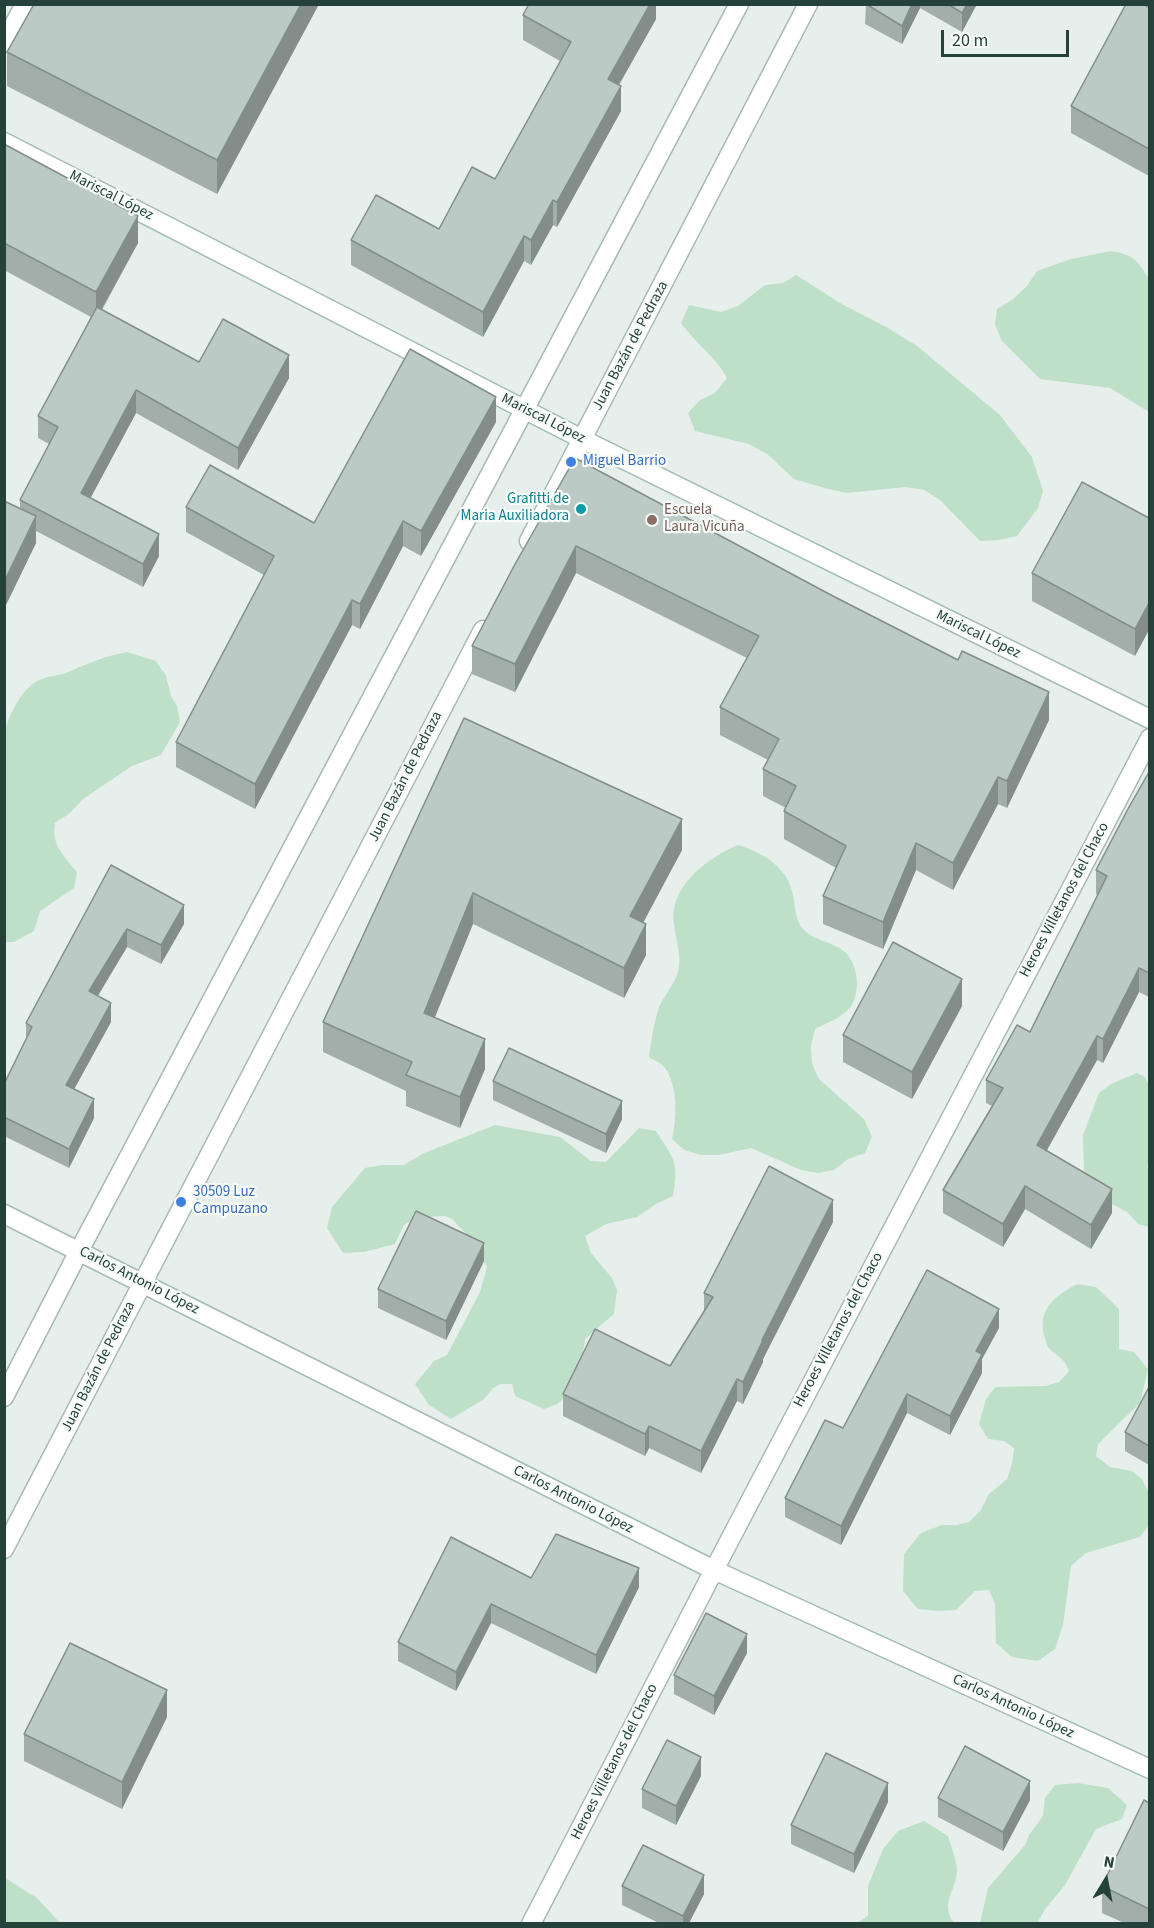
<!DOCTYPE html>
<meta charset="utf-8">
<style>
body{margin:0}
#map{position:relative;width:1154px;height:1928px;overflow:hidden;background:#e6efeb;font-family:"Source Sans 3",sans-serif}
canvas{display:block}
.frame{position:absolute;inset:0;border:6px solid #24423a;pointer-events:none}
.north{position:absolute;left:1076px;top:1850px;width:60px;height:60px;-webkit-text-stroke:4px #f7fbf9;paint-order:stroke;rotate:10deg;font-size:16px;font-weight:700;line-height:24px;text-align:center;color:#24423a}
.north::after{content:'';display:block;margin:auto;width:21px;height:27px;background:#24423a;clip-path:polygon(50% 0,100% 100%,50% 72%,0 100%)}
.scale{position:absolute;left:941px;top:30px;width:128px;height:27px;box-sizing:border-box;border:3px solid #24423a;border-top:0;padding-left:8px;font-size:18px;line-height:21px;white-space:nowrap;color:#24423a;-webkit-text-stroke:4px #f7fbf9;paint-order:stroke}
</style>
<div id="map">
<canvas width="1154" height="1928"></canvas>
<div class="frame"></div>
<div class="north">N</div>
<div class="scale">20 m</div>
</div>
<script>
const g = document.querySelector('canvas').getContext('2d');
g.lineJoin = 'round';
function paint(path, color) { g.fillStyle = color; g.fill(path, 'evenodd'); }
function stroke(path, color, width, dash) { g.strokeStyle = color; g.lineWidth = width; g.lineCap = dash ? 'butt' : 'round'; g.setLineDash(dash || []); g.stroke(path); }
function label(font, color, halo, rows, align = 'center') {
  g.font = font + ' "Source Sans 3",sans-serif'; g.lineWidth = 4.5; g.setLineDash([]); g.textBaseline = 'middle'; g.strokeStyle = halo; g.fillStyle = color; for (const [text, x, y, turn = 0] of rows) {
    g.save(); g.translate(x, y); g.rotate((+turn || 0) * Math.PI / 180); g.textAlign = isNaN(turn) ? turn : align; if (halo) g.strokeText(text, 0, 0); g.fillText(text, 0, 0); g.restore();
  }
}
paint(new Path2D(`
 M1111,251C1133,255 1137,259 1149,279V412L1110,388L1040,379L1002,341L995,325L997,309L1013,299L1027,286L1037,271L1071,259Z
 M796,275L840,303L888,328L917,346L1000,415L1032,457L1043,491L1038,508L1017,536L999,540L980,541L940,500L924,490L906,487L847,493L828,489L794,479L767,454L749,444L695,431L688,413L700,400L715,393L727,378C716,357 695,343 681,323L689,305L721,312L738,306L765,285L783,283Z
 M127,652L156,661L166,676L171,696L177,706L180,722L161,755L132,766L83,799L70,813L55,823C51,845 64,856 77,872L74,888L40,911L34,931L14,942H5L4,733C10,714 20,690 39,680C47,676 58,676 66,673C86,664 105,656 127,652Z
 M738,845C761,852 786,866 792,891C795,900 794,913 799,923C808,941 831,940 845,952C859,965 862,997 847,1011C838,1019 825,1024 815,1029L811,1046L812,1064L819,1079L864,1119L872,1137L865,1153L848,1159L834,1170L818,1173L801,1170L751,1148L719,1155H701L684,1150L672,1139C677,1118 678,1086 665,1068C661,1063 654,1060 649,1057C651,1040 654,1023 659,1007C664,996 673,986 677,975C683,960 676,940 674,925C668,887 707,858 738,845Z
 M1137,1073L1145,1077L1150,1088V1159L1147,1167L1150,1171L1149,1227L1138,1224L1127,1212L1112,1204L1094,1189L1084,1171L1083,1135L1099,1093L1111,1084Z
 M495,1125L560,1137L591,1161L606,1162L639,1128L656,1131C674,1159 679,1162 673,1196L656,1204L637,1217L606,1224L585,1236L591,1253L612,1278L617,1290L614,1314L585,1339C583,1356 573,1394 557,1404C553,1406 548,1407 544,1409L515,1396L512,1384H501L493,1388L484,1399L451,1419L429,1405L415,1384L434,1361L447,1355L480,1292L487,1267L481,1254L469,1237L452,1219L445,1216L415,1218L404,1225L395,1244L364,1252L343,1253L327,1228L332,1207L365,1168L382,1165H404L424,1153Z
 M1078,1284L1096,1287L1119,1309V1349L1134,1352L1148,1369L1140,1403L1098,1444L1096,1456L1110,1467L1132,1471L1142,1479L1149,1493V1525L1140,1537L1086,1553L1071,1566L1063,1625L1055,1649L1038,1661L1012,1657L996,1643L995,1604L989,1590L975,1591L956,1610L938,1611L918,1609L903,1591L904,1554L921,1533L942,1525H957L969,1522L981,1510L989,1494L1007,1479L1012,1464L1014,1448L1004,1441L988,1439L979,1424L986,1399L995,1387L1046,1386L1059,1382L1069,1371C1064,1356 1055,1356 1048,1347C1046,1344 1046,1341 1045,1338C1036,1310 1055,1295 1078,1284Z
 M1078,1783L1108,1788L1127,1805L1122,1819L1096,1829L1065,1885L1046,1908L1037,1923H980L988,1888L1025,1845L1029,1835L1043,1816L1045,1798L1055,1785Z
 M924,1821L948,1836C951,1846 956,1859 957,1869C957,1891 939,1902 954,1923H857L868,1916V1886L883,1849L898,1831Z
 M5,1878L37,1898L60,1923H5Z`), '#bfe0c8');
const minor = new Path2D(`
 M4,43L25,4
 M529,541L808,4
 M4,1397L79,1251L739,4
 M4,1549L483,630
 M531,1924L714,1570L1150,738`);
const secondary = new Path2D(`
 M4,142L582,439L1150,719
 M4,1214L714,1570L1150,1769`);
stroke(minor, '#a8b8b2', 21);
stroke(secondary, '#a4bbb3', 21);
stroke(minor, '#fff', 18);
stroke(secondary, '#fff', 18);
paint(new Path2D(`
 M34,4H319L217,194L7,86V52Z
 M656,4V19L619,85L621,111L557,227L553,225L531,265L524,261L483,337L351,265V240L439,229L495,179L560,61L523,40V15Z
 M866,4H977L962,32L920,8L902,44L865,24Z
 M1149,8V176L1071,133V106Z
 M4,144L138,243L102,310L199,362L289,378L238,470L136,413L90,498L159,556L143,587L36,531V543L4,609V501L20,509V500L49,444L38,438V416L91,317L4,270Z
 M496,422L421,556L403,546L360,629L352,625L255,809L176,767V742L264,575L186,532V507L314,523Z
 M575,458L1049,720L1007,808L998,804L953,890L916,870L883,949L823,924V896L836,868L784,839V811L786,808L763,796V769L768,760L720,735V707L747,658L576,573L515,692L472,674V646Z
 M1149,518L1135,656L1032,601V573Z
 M464,718L682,850L643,923L646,955L624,998L473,924L434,1018L485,1069L460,1128L406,1106V1091L323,1052V1022Z
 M1149,772V997L1139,992L1103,1063L1097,1060L1047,1150L1112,1213L1091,1249L1025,1209L1003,1247L943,1213V1190L992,1106L986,1103V1080L1030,1032L1098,895L1096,894V870Z
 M111,865L184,924L161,964L127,947L98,996L111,1022L74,1089L94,1118L69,1168L4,1136V1084L26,1041V1023Z
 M962,1006L912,1099L843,1062V1035Z
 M493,1081L622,1119L606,1153L493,1100Z
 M833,1222L763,1359V1362L743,1404L737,1401L701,1473L649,1448L645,1456L563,1416V1394L670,1366L704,1313V1293Z
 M484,1261L446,1340L378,1308V1289Z
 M999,1328L982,1359V1373L950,1435L907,1413L841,1545L785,1517V1498L843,1428Z
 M1149,1387V1465L1125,1451V1432Z
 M531,1578L639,1587L596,1674L491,1623L456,1691L398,1661V1642Z
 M747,1653L714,1715L674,1694V1675Z
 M167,1717L122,1809L24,1761V1734Z
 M701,1776L676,1825L642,1808V1789Z
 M938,1798L1030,1800L1003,1851L938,1817Z
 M888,1802L854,1873L791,1844V1825Z
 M1149,1803V1923H1124L1102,1913V1886Z
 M622,1886L704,1894L689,1923H659L622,1905Z`), '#a1aea9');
paint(new Path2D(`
 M301,4H319L217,194V160Z
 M650,4H656V19L608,104V79Z
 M912,4H920V8L902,44V26Z
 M967,4H977L962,32V13Z
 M621,86V111L557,227V202Z
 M553,200V225L531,265V240Z
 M138,216V243L96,319V292Z
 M524,236V261L483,337V312Z
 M289,355V378L238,470V448Z
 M136,390V413L81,516V493Z
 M496,397V422L421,556V531Z
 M36,516V543L4,609V582Z
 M403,521V546L360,629V604Z
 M159,534V556L143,587V564Z
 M576,546V573L515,692V664Z
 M352,600V625L255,809V784Z
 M1149,603V630L1135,656V629Z
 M1049,692V720L1007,808V781Z
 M998,777V804L953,890V863Z
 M682,819V850L630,947V916Z
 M916,843V870L883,949V922Z
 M473,893V924L424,1044V1013Z
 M184,905V924L161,964V945Z
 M646,924V955L624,998V968Z
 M127,929V947L89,1010V991Z
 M1139,968V992L1103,1063V1039Z
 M962,979V1006L912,1099V1072Z
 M111,1003V1022L66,1104V1085Z
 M1097,1036V1060L1037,1168V1145Z
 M485,1039V1069L460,1128V1097Z
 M94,1099V1118L69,1168V1149Z
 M622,1101V1119L606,1153V1134Z
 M1025,1186V1209L1003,1247V1224Z
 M1112,1189V1213L1091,1249V1225Z
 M833,1200V1222L763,1359V1362L743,1404V1382L762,1340Z
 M484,1243V1261L446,1340V1321Z
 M6,1267V1286L4,1289V1270Z
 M999,1309V1328L982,1359V1373L950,1435V1416L976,1351Z
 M737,1379V1401L701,1473V1451Z
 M907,1394V1413L841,1545V1526Z
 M649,1426V1448L645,1456V1434Z
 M639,1568V1587L596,1674V1655Z
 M491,1604V1623L456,1691V1672Z
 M747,1634V1653L714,1715V1696Z
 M167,1690V1717L122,1809V1782Z
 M701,1757V1776L676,1825V1806Z
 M1030,1781V1800L1003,1851V1832Z
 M888,1783V1802L854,1873V1854Z
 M704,1875V1894L689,1923H683V1916Z`), '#838d89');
const building = new Path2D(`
 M34,4H301L217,160L7,52Z
 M529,4H650L608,79L621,86L557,202L553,200L531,240L524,236L483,312L351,240L376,195L439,229L472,167L495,179L571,42L523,15Z
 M866,4H912L902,26Z
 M948,4H967L962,13Z
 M1126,4H1143L1149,8V149L1071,106Z
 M4,144L138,216L96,292L4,243Z
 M97,307L199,362L223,319L289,355L238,448L136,390L81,493L159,534L143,564L20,500L58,427L38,416Z
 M410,349L496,397L421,531L403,521L360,604L352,600L255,784L176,742L274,556L186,507L210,465L314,523Z
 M575,458L831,595L958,660L962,651L1049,692L1007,781L998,777L953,863L916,843L883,922L823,896L846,846L784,811L796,786L763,769L779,739L720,707L759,636L576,546L515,664L472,646L514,566Z
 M1082,482L1149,518V603L1135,629L1032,573Z
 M4,501L36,516L4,582Z
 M464,718L682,819L630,916L646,924L624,968L473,893L424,1013L485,1039L460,1097L406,1075L412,1062L323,1022Z
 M1149,772V973L1139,968L1103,1039L1097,1036L1037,1145L1112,1189L1091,1225L1025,1186L1003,1224L943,1190L1003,1088L986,1080L1017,1025L1030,1032L1107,876L1096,870L1129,807Z
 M111,865L184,905L161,945L127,929L89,991L111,1003L66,1085L94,1099L69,1149L4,1117V1084L32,1027L26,1023Z
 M893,942L962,979L912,1072L843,1035Z
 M509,1048L622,1101L606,1134L493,1081Z
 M769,1166L833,1200L762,1340H763L743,1382L737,1379L701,1451L649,1426L645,1434L563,1394L595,1329L670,1366L713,1297L704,1293Z
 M416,1211L484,1243L446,1321L378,1289Z
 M927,1270L999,1309L976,1351L982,1354L950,1416L907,1394L841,1526L785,1498L825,1420L843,1428Z
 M1149,1387V1446L1125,1432Z
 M556,1534L639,1568L596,1655L491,1604L456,1672L398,1642L451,1537L531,1578Z
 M706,1613L747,1634L714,1696L674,1675Z
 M70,1643L167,1690L122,1782L24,1734Z
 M667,1740L701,1757L676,1806L642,1789Z
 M965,1746L1030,1781L1003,1832L938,1798Z
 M826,1753L888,1783L854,1854L791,1825Z
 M1144,1800L1149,1803V1909L1102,1886Z
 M643,1845L704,1875L683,1916L622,1886Z`);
paint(building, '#bbcac4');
stroke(building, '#838d89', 1.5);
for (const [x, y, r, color] of [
 [571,462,6,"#3f7fe0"],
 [581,509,6,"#0f9aa8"],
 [652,520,6,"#8d6e63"],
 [181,1202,6,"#3f7fe0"]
]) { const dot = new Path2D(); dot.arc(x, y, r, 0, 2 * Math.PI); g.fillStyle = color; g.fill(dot); stroke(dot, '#f7fbf9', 2); }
label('15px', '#24423a', '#f7fbf9', [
 ["Mariscal López",111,196,27],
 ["Juan Bazán de Pedraza",631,346,-62],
 ["Mariscal López",543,419,27],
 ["Mariscal López",978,635,26],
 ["Juan Bazán de Pedraza",406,777,-63],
 ["Heroes Villetanos del Chaco",1065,900,-62],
 ["Carlos Antonio López",139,1281,27],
 ["Heroes Villetanos del Chaco",839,1330,-62],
 ["Juan Bazán de Pedraza",99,1367,-63],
 ["Carlos Antonio López",573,1500,27],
 ["Carlos Antonio López",1013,1707,25],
 ["Heroes Villetanos del Chaco",615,1762,-63]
]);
label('15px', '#366cbe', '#f7fbf9', [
 ["Miguel Barrio",583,462],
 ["30509 Luz",193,1193],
 ["Campuzano",193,1210]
], 'left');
label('15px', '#0d838f', '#f7fbf9', [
 ["Grafitti de",569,500],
 ["Maria Auxiliadora",569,517]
], 'right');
label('15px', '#785e54', '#f7fbf9', [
 ["Escuela",664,511],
 ["Laura Vicuña",664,528]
], 'left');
</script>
